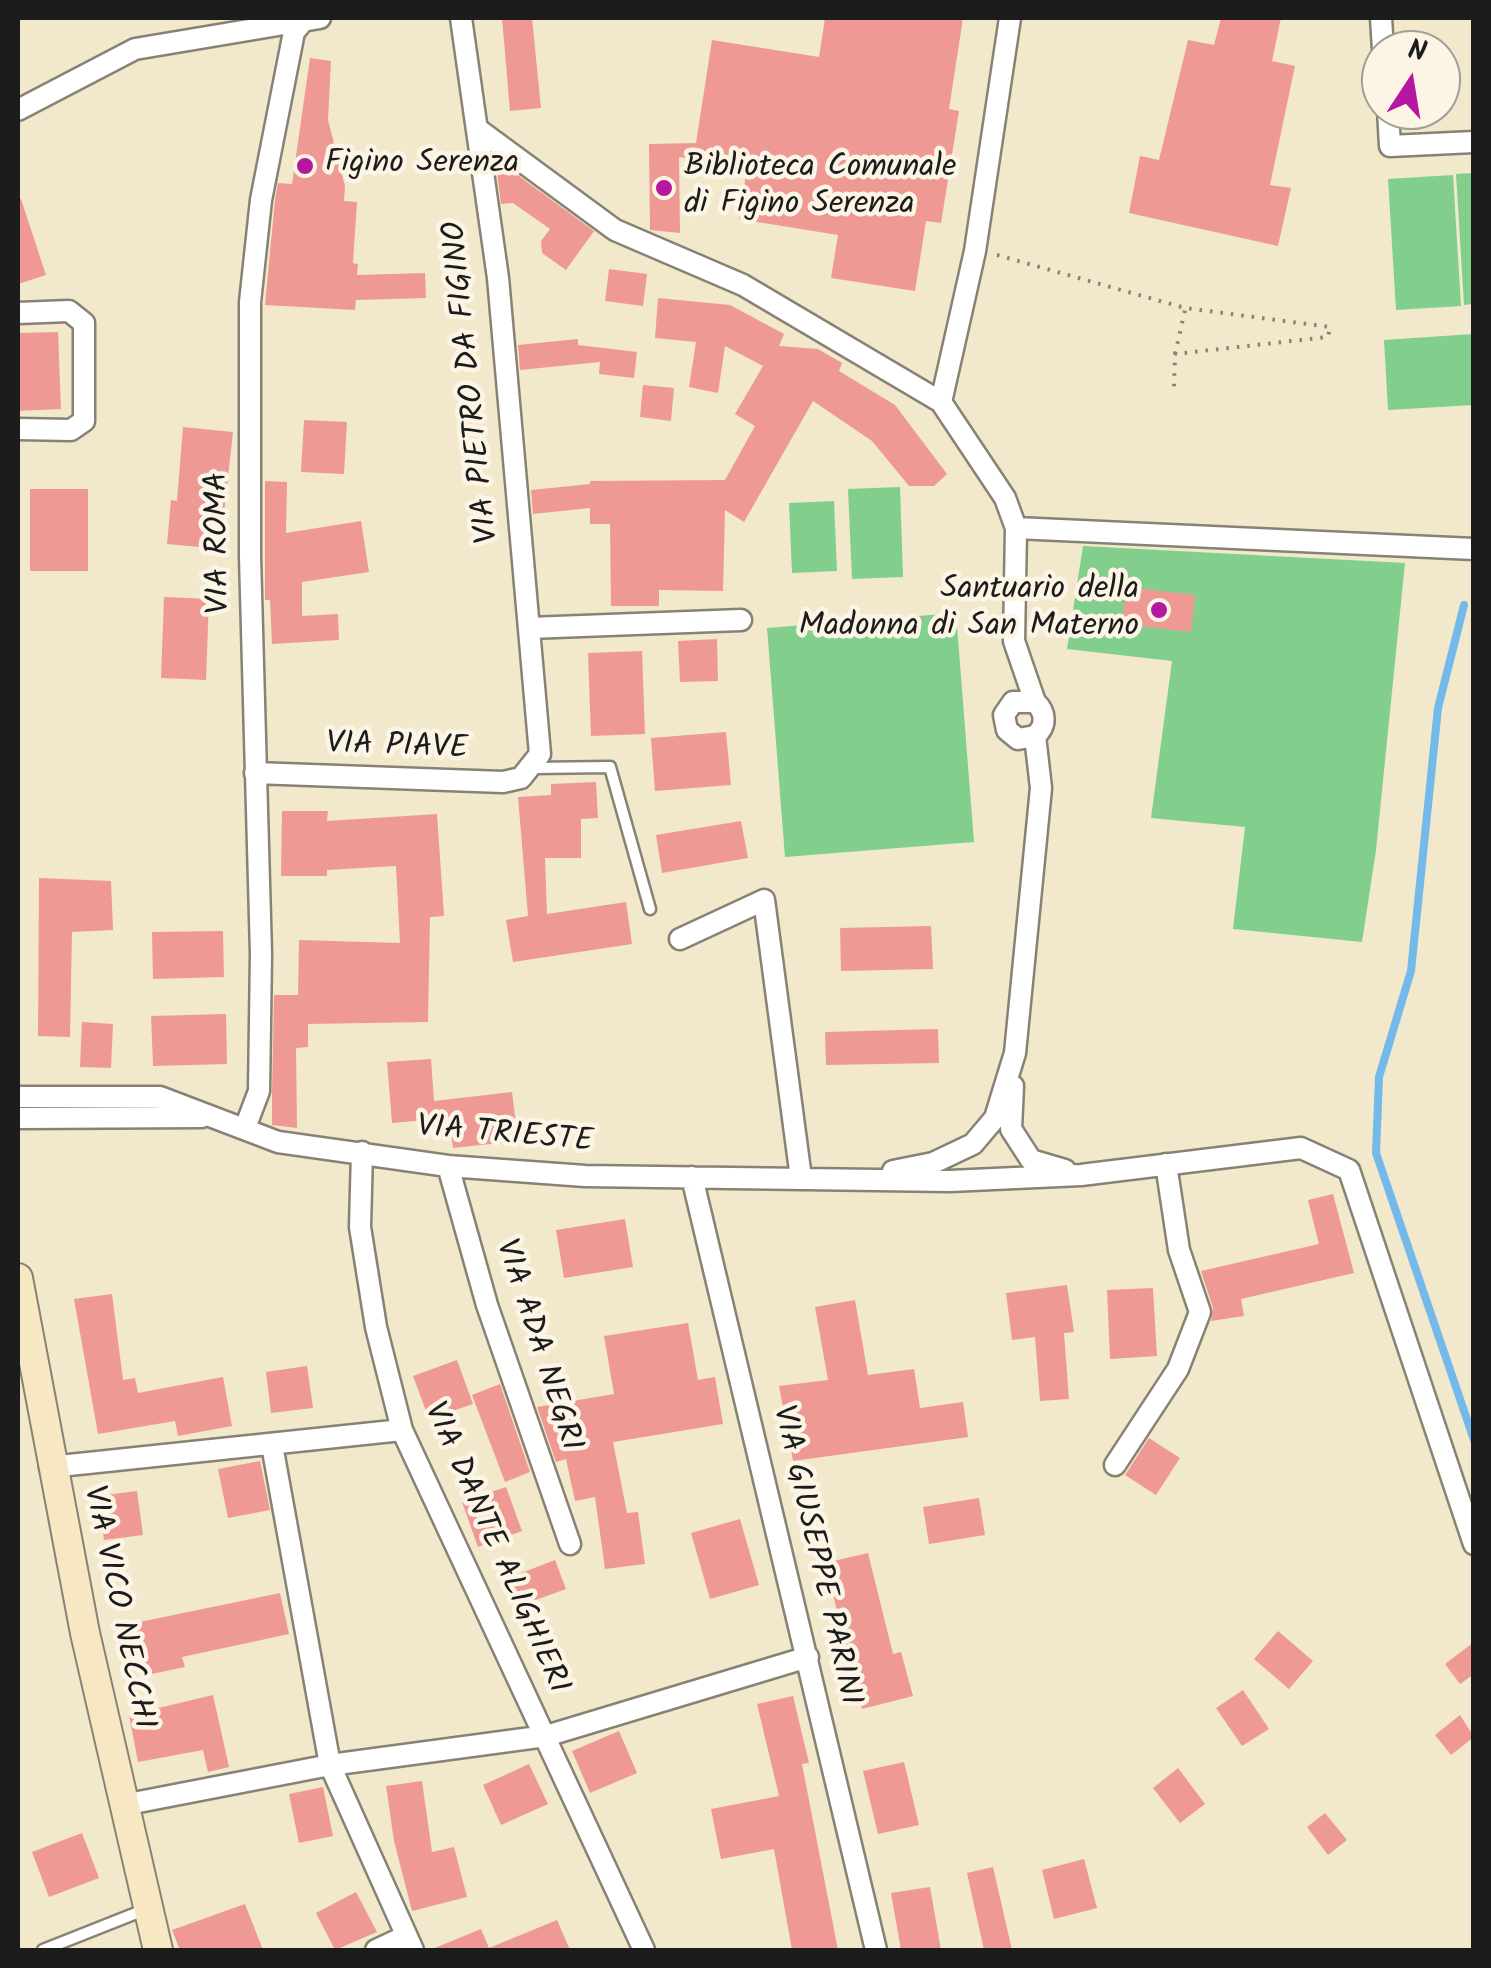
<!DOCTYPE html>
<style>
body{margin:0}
#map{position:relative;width:1491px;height:1968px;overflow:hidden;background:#f2e8cc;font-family:Kalam,sans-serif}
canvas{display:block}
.frame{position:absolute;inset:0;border:20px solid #1c1c1c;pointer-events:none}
.north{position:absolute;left:1361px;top:30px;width:100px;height:100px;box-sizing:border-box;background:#fcf5e5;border:2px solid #a29e95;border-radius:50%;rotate:12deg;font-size:28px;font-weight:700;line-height:40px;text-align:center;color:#1c1c1c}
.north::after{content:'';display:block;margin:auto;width:35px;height:45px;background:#b5179e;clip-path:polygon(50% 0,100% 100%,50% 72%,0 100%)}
</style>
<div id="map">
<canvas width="1491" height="1968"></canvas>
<div class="frame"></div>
<div class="north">N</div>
</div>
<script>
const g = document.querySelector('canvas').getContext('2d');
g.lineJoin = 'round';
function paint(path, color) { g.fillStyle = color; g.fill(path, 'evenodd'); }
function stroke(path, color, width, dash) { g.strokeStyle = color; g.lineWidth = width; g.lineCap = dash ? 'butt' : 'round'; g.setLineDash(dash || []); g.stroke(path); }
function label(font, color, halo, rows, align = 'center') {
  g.font = font + ' Kalam,sans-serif'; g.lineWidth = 9; g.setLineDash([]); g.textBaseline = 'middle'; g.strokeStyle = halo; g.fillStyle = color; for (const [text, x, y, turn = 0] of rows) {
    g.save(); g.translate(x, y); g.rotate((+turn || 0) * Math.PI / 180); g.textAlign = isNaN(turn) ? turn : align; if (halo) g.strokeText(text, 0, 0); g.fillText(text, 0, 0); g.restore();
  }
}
paint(new Path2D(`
 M1473,173V304L1464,305L1456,174Z
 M1453,175L1461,306L1396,310L1388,179Z
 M1473,334V405L1388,410L1384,340Z
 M900,487L903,577L852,579L848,489Z
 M834,501L837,571L792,573L789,503Z
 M1083,546L1405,563L1376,850L1362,942L1233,929L1245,827L1151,818L1172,661L1067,649Z
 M956,613L974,842L785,857L767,628Z`), '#82cf8d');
stroke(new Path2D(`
 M1464,605L1438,708L1411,971L1379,1077L1376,1153L1474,1440`), '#73baeb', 8);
paint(new Path2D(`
 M502,18H532L541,108L510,111Z
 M825,18H963L949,109L959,111L941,223L926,221L915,291L831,278L838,235L739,219L747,168L679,157L680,233L650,230L649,144L696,143L712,40L819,57Z
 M1221,18H1281L1272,61L1295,66L1270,185L1291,188L1278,246L1129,213L1140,156L1159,160L1188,40L1214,45Z
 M310,58L331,61L328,120L345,186L344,201L357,202L353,263L358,264L357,275L425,273L426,298L356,300L355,310L265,305L275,200L278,183L292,184Z
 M512,171L594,231L566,270L542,253L541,241L550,229L513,203L501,204L497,173Z
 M21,199L46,275L18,284V200Z
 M609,269L647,274L643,306L605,301Z
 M658,298L730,305L784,334L779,346L818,349L842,363L839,371L895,405L947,474L934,486H909L872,441L813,401L744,522L725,510L723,591L659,590V606H611L610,524H590V508L533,514L531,490L590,484V481L725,480L755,426L735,414L763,366L725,346L718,393L689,387L696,342L655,338Z
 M58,332L61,409L18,411V333Z
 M578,339V345L637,352L634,378L599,374L600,362L520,370L518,345Z
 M643,385L674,388L671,421L640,417Z
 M304,420L347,422L344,474L301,472Z
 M183,427L233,432L220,549L167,544L171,500L177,501Z
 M265,481L287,482L286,533L361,521L369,572L302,582V616L338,614L339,640L272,644L270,600H265Z
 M30,489H88V571H30Z
 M1126,587L1195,595L1191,632L1122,624Z
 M164,597L209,599L206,680L161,678Z
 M717,639L718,681L680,682L678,641Z
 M642,651L645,734L591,736L588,653Z
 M726,732L731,785L655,791L651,738Z
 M596,782L598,818L581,819V858H545L547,914L626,902L632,944L513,962L506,920L528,916L518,797L551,795V784Z
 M282,811H328L327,821L437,814L444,916L430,917L428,1022L308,1024V1047L296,1048L297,1128L272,1125V1094L274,995H298L299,940L400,943L396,866L327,870V876H281Z
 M741,821L748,858L662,873L656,835Z
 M39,878L111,881L113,930L72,932L70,1037L38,1036Z
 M931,926L933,969L841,971L840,928Z
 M223,931L224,977L153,979L152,932Z
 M226,1014L227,1064L153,1066L151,1016Z
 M82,1022L113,1024L111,1068L80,1067Z
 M938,1029L939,1063L826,1065L825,1032Z
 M431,1059L434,1101L512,1092L518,1141L453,1148L449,1118L392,1123L387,1062Z
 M1333,1194L1354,1273L1241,1299L1244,1316L1211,1321L1213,1308L1201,1271L1319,1244L1308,1200Z
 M625,1219L633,1267L564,1278L556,1230Z
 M1067,1285L1074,1332L1064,1333L1069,1399L1040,1401L1035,1337L1012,1340L1006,1293Z
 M1153,1288L1157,1356L1110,1359L1107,1290Z
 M112,1294L123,1380L135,1378L138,1393L223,1377L232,1426L178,1436L175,1421L98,1434L74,1299Z
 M855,1300L868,1375L914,1369L920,1408L963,1402L968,1437L793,1461L779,1386L828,1380L815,1307Z
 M688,1323L698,1380L715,1377L723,1424L613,1442L627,1513L638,1512L645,1564L605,1569L595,1497L575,1501L566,1459L556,1462L537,1407L614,1394L604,1336Z
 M457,1360L473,1404L429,1419L413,1376Z
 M307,1366L313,1408L271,1413L266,1372Z
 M500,1384L530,1472L505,1482L472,1395Z
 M1149,1438L1180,1458L1156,1495L1125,1475Z
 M260,1461L270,1510L228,1518L218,1469Z
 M506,1487L522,1531L478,1547L462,1502Z
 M137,1491L143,1535L104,1540L98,1496Z
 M979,1498L985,1535L929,1544L923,1507Z
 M740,1519L759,1585L710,1599L691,1533Z
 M868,1553L893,1654L901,1652L913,1696L862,1709L825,1563Z
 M555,1560L566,1589L516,1607L506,1579Z
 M280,1593L289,1634L182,1657L185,1667L147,1675L135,1623Z
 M1278,1631L1313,1661L1289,1689L1254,1659Z
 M1474,1642V1674L1460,1684L1445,1664Z
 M1243,1690L1269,1729L1242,1746L1216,1708Z
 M213,1695L229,1767L208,1772L203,1750L138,1762L129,1715Z
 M793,1696L809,1763L802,1764L838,1950H792L774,1849L721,1859L711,1809L779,1796L757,1704Z
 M1460,1715L1474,1737L1451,1755L1435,1735Z
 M619,1731L637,1773L590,1793L572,1751Z
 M904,1762L919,1825L878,1834L863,1771Z
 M529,1764L548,1804L501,1825L483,1785Z
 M1178,1768L1205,1804L1180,1823L1153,1788Z
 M422,1781L432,1852L454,1847L467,1897L412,1911L394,1841L386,1786Z
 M323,1787L333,1836L299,1843L289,1794Z
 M1325,1813L1347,1840L1328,1855L1307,1827Z
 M82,1833L99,1878L49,1897L32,1852Z
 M1084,1859L1097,1908L1054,1919L1042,1870Z
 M993,1867L1012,1950H984L967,1873Z
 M930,1887L941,1950H901L891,1893Z
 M356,1892L377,1932L335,1950L316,1913Z
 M245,1904L263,1950H180L172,1930Z
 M557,1920L570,1950H430L481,1929L489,1948Z`), '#ef9995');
const lane = new Path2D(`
 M533,768L610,767L650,909
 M43,1950L144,1910`);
const street = new Path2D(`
 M1381,18L1383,50
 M18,110L135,49L320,18
 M1388,110L1390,146L1474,142
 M479,130L615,230L743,285L941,402L1005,498L1016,528L1014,641L1035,702
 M18,313L69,311L84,323V421L71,430L18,429
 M941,402L975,251L1010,18
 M1016,528L1474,549
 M529,628L741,620
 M255,773L503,782L521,778L540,754L498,278L461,18
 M680,939L764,900L801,1178
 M1013,1086L1011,1129L1031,1160L1065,1170
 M18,1097H160L278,1142L448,1166L585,1176L950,1181L1081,1175L1301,1148L1349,1170L1474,1544
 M18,1118L202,1117
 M245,1128L259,1091L261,954L250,557V302L261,200L294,32L304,20
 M362,1152L360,1227L376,1327L402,1430L644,1950
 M448,1166L487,1305L570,1544
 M893,1171L933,1163L973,1144L995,1118L1015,1053L1041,788L1035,736C1047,726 1046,712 1035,702H1013L1004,715L1007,730L1018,739L1035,736
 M692,1177L876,1950
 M272,1445L330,1765L413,1950
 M1115,1465L1178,1369L1200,1312L1179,1250L1166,1164
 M50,1467L402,1430
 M123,1805L330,1765L546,1736L808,1657
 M376,1950L406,1936`);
const secondary = new Path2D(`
 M18,1278L85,1633L158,1950`);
stroke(lane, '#878274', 15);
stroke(street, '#878274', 25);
stroke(secondary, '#878274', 32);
stroke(new Path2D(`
 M997,255L1185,308L1330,327L1328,337L1175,354L1174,388
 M1175,354L1185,310`), '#878274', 4, [2.5, 8]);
stroke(lane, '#fff', 10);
stroke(street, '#fff', 20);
stroke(secondary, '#f8e7c3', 28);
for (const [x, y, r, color] of [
 [305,166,10,"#b5179e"],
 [664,188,10,"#b5179e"],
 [1159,610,10,"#b5179e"]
]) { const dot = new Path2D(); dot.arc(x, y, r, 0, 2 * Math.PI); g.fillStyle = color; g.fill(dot); stroke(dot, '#fcf5e5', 4); }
label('32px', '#1c1c1c', '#fcf5e5', [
 ["Figino Serenza",325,166],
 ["Biblioteca Comunale",684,170],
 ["di Figino Serenza",684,207],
 ["Santuario della",1139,592,"right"],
 ["Madonna di San Materno",1139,629,"right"]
], 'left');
label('32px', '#1c1c1c', '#fcf5e5', [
 ["VIA PIETRO DA FIGINO",474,382,-96],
 ["VIA ROMA",221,543,-91],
 ["VIA PIAVE",397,749,2],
 ["VIA TRIESTE",505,1137,5],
 ["VIA ADA NEGRI",536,1346,72],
 ["VIA DANTE ALIGHIERI",494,1549,66],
 ["VIA GIUSEPPE PARINI",814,1556,77],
 ["VIA VICO NECCHI",116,1608,78]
]);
</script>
